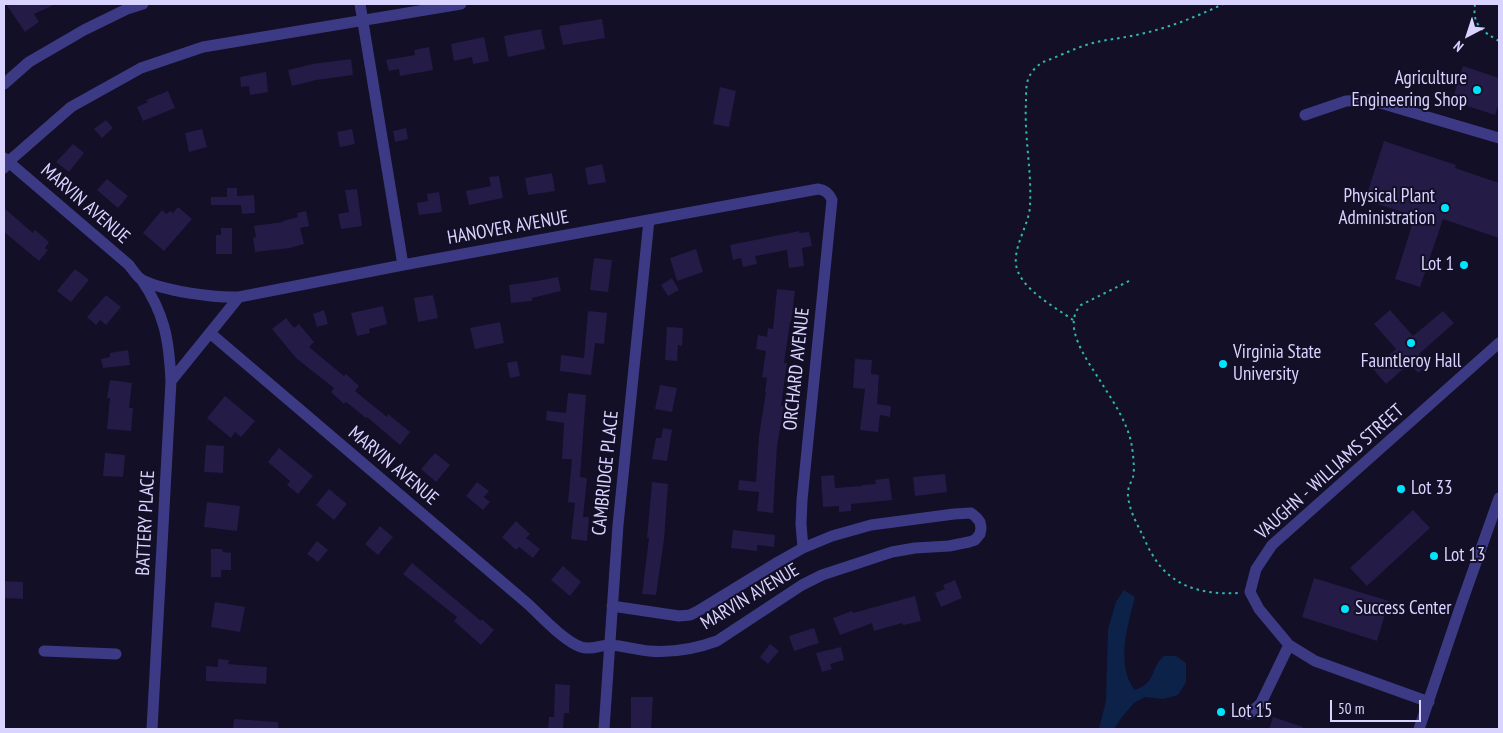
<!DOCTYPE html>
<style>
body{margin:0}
#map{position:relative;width:1503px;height:733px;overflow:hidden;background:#130f26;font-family:"PT Sans Narrow",sans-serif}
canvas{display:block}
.frame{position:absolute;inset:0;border:5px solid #d9d4ff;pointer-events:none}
.north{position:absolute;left:1443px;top:10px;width:50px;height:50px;-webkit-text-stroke:4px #130f26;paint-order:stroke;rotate:220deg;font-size:14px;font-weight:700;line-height:20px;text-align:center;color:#d9d4ff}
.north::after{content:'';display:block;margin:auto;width:18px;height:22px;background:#d9d4ff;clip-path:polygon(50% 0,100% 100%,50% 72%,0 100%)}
.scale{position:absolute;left:1330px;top:700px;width:91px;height:22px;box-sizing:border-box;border:2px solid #d9d4ff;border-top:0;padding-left:6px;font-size:15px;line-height:18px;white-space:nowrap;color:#d9d4ff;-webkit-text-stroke:4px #130f26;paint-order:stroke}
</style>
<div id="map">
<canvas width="1503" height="733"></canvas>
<div class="frame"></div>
<div class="north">N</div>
<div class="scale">50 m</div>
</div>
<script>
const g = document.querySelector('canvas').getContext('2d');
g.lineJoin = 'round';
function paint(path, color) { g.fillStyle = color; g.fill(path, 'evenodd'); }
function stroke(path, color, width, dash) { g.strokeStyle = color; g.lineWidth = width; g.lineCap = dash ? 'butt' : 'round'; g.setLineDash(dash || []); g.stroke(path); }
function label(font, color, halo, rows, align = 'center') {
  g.font = font + ' "PT Sans Narrow",sans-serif'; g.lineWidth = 4; g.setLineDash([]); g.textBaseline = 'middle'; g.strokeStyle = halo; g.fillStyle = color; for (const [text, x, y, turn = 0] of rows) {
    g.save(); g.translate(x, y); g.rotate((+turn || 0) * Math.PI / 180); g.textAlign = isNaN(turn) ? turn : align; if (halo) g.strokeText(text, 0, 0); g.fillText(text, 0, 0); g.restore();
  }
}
paint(new Path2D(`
 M1124,590L1135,597C1128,624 1115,666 1135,690C1158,681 1149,669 1164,656H1176L1186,663V682L1178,695L1163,699L1145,697L1134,703L1122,717L1114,729H1099L1106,701L1108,629L1116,602Z`), '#0c2248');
paint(new Path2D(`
 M6,4H56L34,14L39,22L25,32Z
 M602,19L605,38L563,45L559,26Z
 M541,29L545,49L508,57L504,36Z
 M484,37L489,61L473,64L472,57L454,61L451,44Z
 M429,47L433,70L400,76L399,69L389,71L386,60L415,55L414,50Z
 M351,59L353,75L316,80L292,86L288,70L313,64Z
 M1463,66L1499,78V103L1495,115L1452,101Z
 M266,72L268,92L250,95L249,86L241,87L240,77Z
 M720,87L736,91L729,127L713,124Z
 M168,91L175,108L143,121L137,107L148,102L146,100Z
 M106,120L113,128L102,138L94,129Z
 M406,128L408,139L395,142L393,131Z
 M202,129L207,147L189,152L185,133Z
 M352,129L355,144L340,147L337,132Z
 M1384,141L1456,165L1455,168L1499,183V238L1443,219L1420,287L1395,279L1415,216L1365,200Z
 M73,144L84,153L69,172L56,162Z
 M602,164L606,182L588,185L585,168Z
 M552,173L555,191L528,195L525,178Z
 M499,176L503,198L469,205L466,191L491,186L489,177Z
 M107,179L128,196L118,208L97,190Z
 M227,188H237V196L254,195L255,213L242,214L241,205H211V197H227Z
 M357,189L362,226L341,229L338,214L349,212L345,190Z
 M439,192L442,212L419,215L417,203L428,201L427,194Z
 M178,207L192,219L164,251L143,233L162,210L166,214L170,211L173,213Z
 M4,208L33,233L35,230L49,242L45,248L48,250L39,261L4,232Z
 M306,211L309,226L300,228L304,244L290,248L255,252L253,238L256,237L254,226L283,222V221L298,217L297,213Z
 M221,228H232V254H216V235H221Z
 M799,231V233L809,232L812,246L802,248L804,266L789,268L787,250L755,256L757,264L743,267L741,258L733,260L730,245Z
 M696,249L703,272L677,281L670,258Z
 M594,258L612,260L608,292L590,290Z
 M75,269L89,280L71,302L57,291Z
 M558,277L561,291L532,298V301L511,303L509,285L537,281Z
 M672,278L679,290L668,296L661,285Z
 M777,289L795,291L791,322H790L784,363H787L781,406H784L777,446L773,513L757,511L759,492L738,490L739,480L756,482L759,436L766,392H765L767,378L762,377L766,351L756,349L758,335L767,337L768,328L773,329Z
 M106,295L121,307L106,325L100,320L96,325L87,317Z
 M433,295L438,318L418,322L414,298Z
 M383,306L387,324L369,329L370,333L357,336L351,313Z
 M324,310L328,324L317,327L313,314Z
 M1390,310L1413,336L1443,311L1454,323L1419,354L1428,364L1418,373L1410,363L1386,384L1373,369L1396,349L1374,324Z
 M588,311L607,313L604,344L595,343L591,375L560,371L561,355L584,358Z
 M286,318L294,328L299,324L314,342L309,347L344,376L346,374L359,386L355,391L387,417L388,414L410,432L400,445L367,417L366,418L346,402L344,404L331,392L334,388L296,358L272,329Z
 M500,322L504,343L475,349L470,328Z
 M667,327L683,328L682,346L678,345L677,361L665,360Z
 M128,350L130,365L103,368L101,359L110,357V353Z
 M855,359L872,360L871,374L879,375L877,404L891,406L890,417L880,415L878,432L860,430L865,389L853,388Z
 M517,361L520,376L510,378L507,363Z
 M110,380L132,383L129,408H133L131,431L107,429L110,398H107Z
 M660,385L677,388L672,412L655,409Z
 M568,393L586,395L580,477L587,478L583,517H589L587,541L571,539L575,503L568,502L572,459H562L564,423L546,420L547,411L566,413Z
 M225,396L255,421L241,437L235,432L231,438L207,418Z
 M663,428L672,430L667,461L652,459L656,438H661Z
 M206,445L224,446L223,473L204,472Z
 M279,448L313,476L298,494L287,485L290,481L268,462Z
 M105,453L125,455L123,477L103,476Z
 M435,453L450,465L436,482L421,469Z
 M945,474L947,492L915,496L913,477Z
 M834,475L835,488L862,486V485L876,484L875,480L889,478L892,500L851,504V511L839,512V506L823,507L821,476Z
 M477,482L489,491L484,497L490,502L483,510L466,496Z
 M652,482L668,484L664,540L656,595L642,594L649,538H647Z
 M329,489L347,504L334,520L316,505Z
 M207,502L240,506L237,531L204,527Z
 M1413,510L1430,528L1367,586L1350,568Z
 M516,521L530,534L526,538L540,549L533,558L519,547L516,550L502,537Z
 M380,526L393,537L378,555L365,544Z
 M733,530L775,535L774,547L757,545V551L731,548Z
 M317,541L328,550L318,562L307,554Z
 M211,549H222L223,552L231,553V570H221V577H211Z
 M412,563L481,621L482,619L494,630L481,645L454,621L457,617L403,574Z
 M563,566L581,582L570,596L551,580Z
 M1314,578L1389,601L1377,641L1302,617Z
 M955,580L962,598L941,607L935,593L945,589L943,585Z
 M4,581L23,582V599L4,598Z
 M915,596L921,621L903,625L902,623L874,631L872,623L840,635L833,618L852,611L853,613Z
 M215,602L245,607L240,632L211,627Z
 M814,628L819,643L794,651L789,636Z
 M770,644L779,651L768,664L760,657Z
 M841,647L844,660L830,664L832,669L822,672L816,653Z
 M218,659L229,660L228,664L267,667L266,684L206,681V666L218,667Z
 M555,684L570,685L569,713H564L563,729H548L549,717H554Z
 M631,697H653L651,729H631Z
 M1273,717L1303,727V729H1269Z
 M234,719L278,722V729H233Z`), '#241b47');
stroke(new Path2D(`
 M1475,4C1472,25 1482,31 1499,41
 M1129,281L1081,305C1061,325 1087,360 1099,379C1112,400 1128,422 1132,447C1133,454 1135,470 1133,477C1133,479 1131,482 1130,484C1128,488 1127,497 1129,502C1131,513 1137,524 1142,534C1145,540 1148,548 1152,554C1171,588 1204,595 1240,593
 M1073,320C1055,307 1024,291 1017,269C1011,249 1029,226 1030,206C1032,171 1024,137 1026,102C1026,96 1026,89 1027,83C1029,74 1035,67 1043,62C1057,57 1071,50 1086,45C1101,40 1116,39 1131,36C1163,30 1194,18 1223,4`), '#2fb8b0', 2, [2.5, 4]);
stroke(new Path2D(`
 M360,4L403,265
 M4,84L29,62L84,30L127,9L143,4
 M1305,115L1346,101L1370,100L1499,138
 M4,158L129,265C133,270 137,277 142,280C164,291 214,298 239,297
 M4,168L8,162L71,107L141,68L203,47L461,4
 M141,279C165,314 169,340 171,381
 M210,333L528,604C542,617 564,641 581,647C592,651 601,644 611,645C624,646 637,650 649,651C673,653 695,649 717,641L802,585L822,575L892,552L915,548L949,546L969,542L975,540L980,534L981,528L980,522L976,517L971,513L954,514L871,525L832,536L803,548L778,562L698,611L690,615L679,616L612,606
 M44,651L116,654
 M1429,702L1315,661L1289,645L1259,609L1250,592L1256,569L1272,545L1499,343
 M1249,714L1261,703L1289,645
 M152,729L171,381L239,297L403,265L818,189C825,190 829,193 832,200L802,500L801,524L803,548
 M604,729L618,525L649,220
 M1419,729L1462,602L1499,498`), '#3d3a85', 11);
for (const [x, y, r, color] of [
 [1477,90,5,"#00e5ff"],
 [1445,208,5,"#00e5ff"],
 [1464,265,5,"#00e5ff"],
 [1411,343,5,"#00e5ff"],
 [1223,364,5,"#00e5ff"],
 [1401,489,5,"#00e5ff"],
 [1434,556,5,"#00e5ff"],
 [1345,609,5,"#00e5ff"],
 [1221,712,5,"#00e5ff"]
]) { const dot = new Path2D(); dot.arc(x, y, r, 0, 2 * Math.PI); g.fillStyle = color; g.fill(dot); stroke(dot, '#130f26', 2); }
label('19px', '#d9d4ff', '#130f26', [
 ["Agriculture",1467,79,"right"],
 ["Engineering Shop",1467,101,"right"],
 ["Physical Plant",1435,197,"right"],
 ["Administration",1435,219,"right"],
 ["Lot 1",1454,265,"right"],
 ["Virginia State",1233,353],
 ["University",1233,375],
 ["Fauntleroy Hall",1411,362,"center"],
 ["Lot 33",1411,489],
 ["Lot 13",1444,556],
 ["Success Center",1355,609],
 ["Lot 15",1231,712]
], 'left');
label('19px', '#d9d4ff', '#130f26', [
 ["MARVIN AVENUE",85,204,41],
 ["HANOVER AVENUE",508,228,-10],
 ["ORCHARD AVENUE",797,369,-84],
 ["MARVIN AVENUE",393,466,40],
 ["VAUGHN - WILLIAMS STREET",1330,472,-42],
 ["CAMBRIDGE PLACE",606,473,-84],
 ["BATTERY PLACE",146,523,-87],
 ["MARVIN AVENUE",750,597,-31]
]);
</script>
